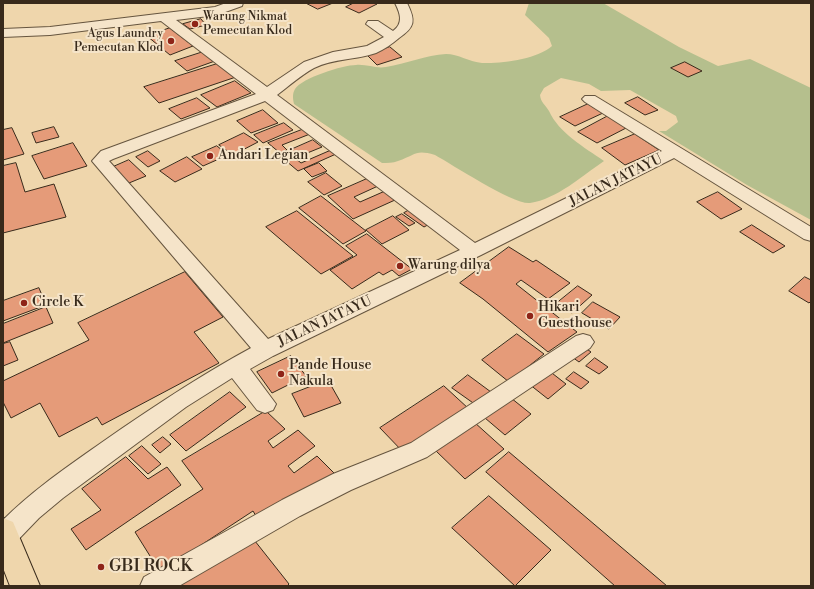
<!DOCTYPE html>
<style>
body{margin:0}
#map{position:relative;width:814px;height:589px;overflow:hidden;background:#efd6ac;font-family:"Libre Bodoni",serif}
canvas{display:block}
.frame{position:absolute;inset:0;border:4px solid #382a1b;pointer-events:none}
</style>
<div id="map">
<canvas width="814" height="589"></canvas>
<div class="frame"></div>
</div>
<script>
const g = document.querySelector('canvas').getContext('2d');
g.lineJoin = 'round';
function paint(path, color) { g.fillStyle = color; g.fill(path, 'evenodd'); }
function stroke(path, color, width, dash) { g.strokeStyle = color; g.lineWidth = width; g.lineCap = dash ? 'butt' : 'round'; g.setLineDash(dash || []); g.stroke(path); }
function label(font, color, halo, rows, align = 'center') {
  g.font = font + ' "Libre Bodoni",serif'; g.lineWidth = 4; g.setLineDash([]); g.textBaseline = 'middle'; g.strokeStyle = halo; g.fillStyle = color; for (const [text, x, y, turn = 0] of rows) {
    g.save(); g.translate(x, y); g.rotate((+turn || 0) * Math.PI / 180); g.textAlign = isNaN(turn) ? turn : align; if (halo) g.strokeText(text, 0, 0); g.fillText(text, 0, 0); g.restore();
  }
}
paint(new Path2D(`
 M529,3H603L679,47L718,66L750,59L811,88V220L747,185L659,131H666L678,122L676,116L630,90L601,91L589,84L561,78L544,88L540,95C541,103 545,104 549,111C559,133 584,147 604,161C582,176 557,199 530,203C514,205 453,165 435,155C415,149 416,155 398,161C393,163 387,163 382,163L294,104C293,99 292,94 295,89C302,78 343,65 356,65C367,64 376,69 386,67C406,64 426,55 446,54C458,54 470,62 482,63C502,64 537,59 552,46L549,38L525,15Z`), '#b5bf8d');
const building = new Path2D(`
 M306,3H333L318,9Z
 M354,3H374L377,4L359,13L346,7Z
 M201,19L206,25L190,29L183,24Z
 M170,28L193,46L170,55L147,36Z
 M390,47L402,57L377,65L366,54Z
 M203,52L215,61L187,71L175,61Z
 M685,62L702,71L688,77L671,68Z
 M220,63L236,77L159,103L144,87Z
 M235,81L251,93L217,107L201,95Z
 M638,97L658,110L645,115L625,103Z
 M197,98L210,108L181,119L169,109Z
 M588,104L603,113L575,126L560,117Z
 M263,110L278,123L251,133L237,121Z
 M608,116L628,127L597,143L578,132Z
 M284,123L293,130L263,143L254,135Z
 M54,127L59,137L36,143L32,133Z
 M12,128L24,154L3,160V130Z
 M304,129L310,134L282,145L287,150L280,153L268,143Z
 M244,133L258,142L233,155L219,145Z
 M635,134L659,150L625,165L602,148Z
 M313,140L322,147L295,158L301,163L331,150L336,154L298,171L279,155Z
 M73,143L87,166L44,179L32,156Z
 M217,146L228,155L203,166L192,157Z
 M148,151L160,161L148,167L136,157Z
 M187,157L202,169L175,182L160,171Z
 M129,160L146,176L129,183L113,167Z
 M16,163L25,192L54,184L66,217L3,233V166Z
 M319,163L327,171L312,177L304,169Z
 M326,173L342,186L324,195L308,182Z
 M369,178L378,186L354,197L360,202L385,191L395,200L353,219L328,196Z
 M718,192L742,209L721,219L697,202Z
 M321,196L366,231L343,244L299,208Z
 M413,208L433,222L424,227L404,213Z
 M297,211L353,256L321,274L266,227Z
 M402,214L415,223L409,226L396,217Z
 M393,216L409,230L382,244L366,230Z
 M752,225L785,246L773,253L740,232Z
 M367,234L412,269L399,276L392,270L383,275L379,272L352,289L330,270L357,255L346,246Z
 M509,247L533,262L536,260L570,283L548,299L521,280L516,284L577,332L548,352L483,299L460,283Z
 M185,272L223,317L194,332L219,363L102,425L97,417L59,437L40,403L11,418L3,402V381L89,340L78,323Z
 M805,277L811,280V301L809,303L789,291Z
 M578,286L592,295L572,313L557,303Z
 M39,288L46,305L3,321V301Z
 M593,302L620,317L609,329L582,313Z
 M46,307L53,323L3,343V324Z
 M517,334L544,354L509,382L482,360Z
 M10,342L18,360L3,366V344Z
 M580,344L591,352L579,362L568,354Z
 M291,356L306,376L272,393L257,372Z
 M595,358L608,367L599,374L586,366Z
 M548,370L566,384L548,399L529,384Z
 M574,372L589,382L581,389L566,379Z
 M468,375L491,392L476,405L452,388Z
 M328,380L341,403L304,417L292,394Z
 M444,386L469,409L405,454L380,428Z
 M230,392L246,407L186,451L170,435Z
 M511,398L531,414L505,435L485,418Z
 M266,411L285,429L268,441L273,448L298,430L315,446L288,466L294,473L317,456L335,474L256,516L253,511L160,572L135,532L203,489L182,461Z
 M474,422L504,449L465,479L435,450Z
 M163,437L171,444L160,453L152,445Z
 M142,446L161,464L148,474L129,456Z
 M509,452L667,586H615L486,472Z
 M126,457L148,479L167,467L181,485L86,550L71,529L101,510L82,489Z
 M489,496L551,550L515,586L452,528Z
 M251,536L289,584L287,586H179Z`);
paint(building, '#e59b79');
stroke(building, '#382a1b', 1);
const minor = new Path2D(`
 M226,3H243L242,6L217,15L176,20L267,87L304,62L333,52L367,46L384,37L366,24L368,21H378L393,31C404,23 400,13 395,3H407C416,21 415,27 399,38C392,44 385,49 376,53C356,60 334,58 314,68C301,75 289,86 277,95L475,243L662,151L585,102L582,99L585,96H595L811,227V241L804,239L674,158L481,255L273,356L250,369L276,404L273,410L265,413L257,410L232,378L186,407L63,498L39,518L12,546L3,550V520C33,490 67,467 101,443C150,409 199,376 251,348L92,161L101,151L256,94L161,21L50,35L3,37V29L50,27L215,7ZM265,101L460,250L268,339L109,161L113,159Z
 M583,334L590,336L594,342L590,348L427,457L351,490L300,516L179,586H140L144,577L282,500L333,474L411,443L576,336Z`);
const major = new Path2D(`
 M3,518L13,522L40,586H10L3,568Z`);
stroke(minor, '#66553f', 2);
stroke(major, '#382a1b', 2);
paint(minor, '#f5e4c9');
paint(major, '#efd6ac');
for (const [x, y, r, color] of [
 [195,24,4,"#8f2418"],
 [171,41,4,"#8f2418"],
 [210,156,4,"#8f2418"],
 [400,266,4,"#8f2418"],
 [24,303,4,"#8f2418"],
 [530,316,4,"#8f2418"],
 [281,374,4,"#8f2418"],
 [101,567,4,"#8f2418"]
]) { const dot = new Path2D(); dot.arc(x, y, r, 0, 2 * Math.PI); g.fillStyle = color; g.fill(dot); stroke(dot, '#f5e4c9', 1.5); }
label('12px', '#382a1b', '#f5e4c9', [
 ["Warung Nikmat",203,17],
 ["Pemecutan Klod",203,31],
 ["Agus Laundry",163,34,"right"],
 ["Pemecutan Klod",163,48,"right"]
], 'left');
label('14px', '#382a1b', '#f5e4c9', [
 ["Andari Legian",218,156],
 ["Warung dilya",408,266],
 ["Circle K",32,303],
 ["Hikari",538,308],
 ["Guesthouse",538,324],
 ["Pande House",289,366],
 ["Nakula",289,382]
], 'left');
label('14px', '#382a1b', '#f5e4c9', [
 ["JALAN JATAYU",616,181,-26],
 ["JALAN JATAYU",325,322,-25]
]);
label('17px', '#382a1b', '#f5e4c9', [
 ["GBI ROCK",109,567]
], 'left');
</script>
